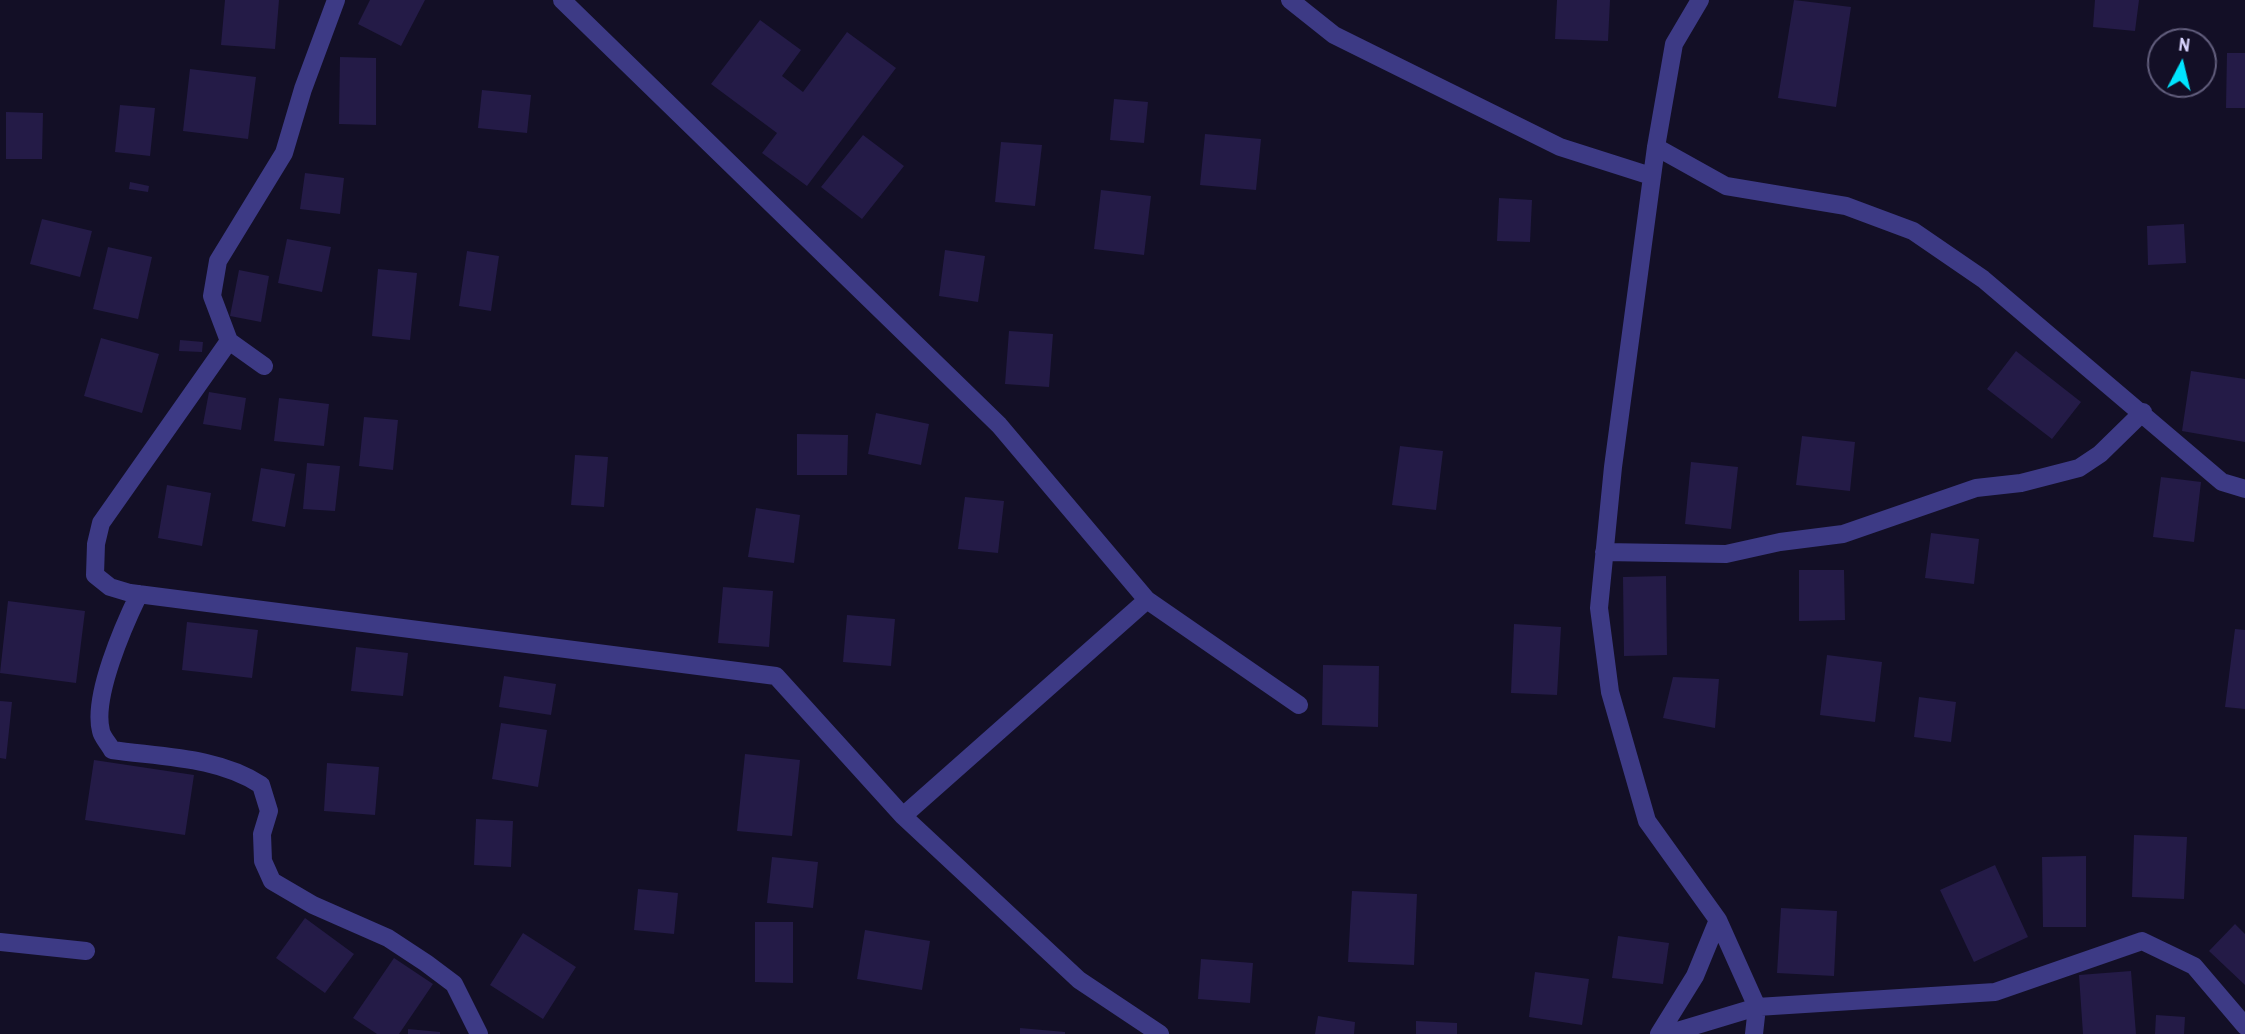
<!DOCTYPE html>
<style>
body{margin:0}
#map{position:relative;width:2245px;height:1034px;overflow:hidden;background:#130f26;font-family:"Archivo Narrow",sans-serif}
canvas{display:block}
.north{position:absolute;left:2147px;top:28px;width:70px;height:70px;box-sizing:border-box;background:#130f26;border:2px solid #625e7d;border-radius:50%;rotate:7deg;font-size:19px;font-weight:700;line-height:28px;text-align:center;color:#d9d4ff}
.north::after{content:'';display:block;margin:auto;width:24px;height:32px;background:#00e5ff;clip-path:polygon(50% 0,100% 100%,50% 72%,0 100%)}
</style>
<div id="map">
<canvas width="2245" height="1034"></canvas>
<div class="north">N</div>
</div>
<script>
const g = document.querySelector('canvas').getContext('2d');
g.lineJoin = 'round';
function paint(path, color) { g.fillStyle = color; g.fill(path, 'evenodd'); }
function stroke(path, color, width, dash) { g.strokeStyle = color; g.lineWidth = width; g.lineCap = dash ? 'butt' : 'round'; g.setLineDash(dash || []); g.stroke(path); }
paint(new Path2D(`
 M225,0H279L275,49L221,45Z
 M370,0H425L401,46L358,24Z
 M1557,0H1610L1608,41L1555,39Z
 M1794,0L1851,7L1836,107L1778,98Z
 M2095,0H2139L2135,31L2093,27Z
 M760,20L801,50L782,76L803,92L847,32L896,68L807,186L762,153L777,133L711,84Z
 M2227,53H2245V108H2226Z
 M340,57L376,58V125L339,124Z
 M190,69L256,77L248,139L183,131Z
 M482,90L531,95L527,133L478,128Z
 M1114,99L1148,102L1144,143L1110,140Z
 M120,105L155,108L150,156L115,152Z
 M6,112L43,113L42,159H6Z
 M1205,134L1261,139L1256,190L1200,185Z
 M863,135L904,166L862,219L821,187Z
 M1001,142L1042,145L1035,206L995,202Z
 M305,173L344,178L340,214L300,209Z
 M130,182L149,186L148,192L129,189Z
 M1101,190L1151,196L1144,255L1094,249Z
 M1499,198L1532,200L1530,242L1497,241Z
 M42,219L92,231L80,277L30,264Z
 M2184,224L2186,263L2148,265L2147,226Z
 M287,239L331,247L322,292L278,283Z
 M108,247L152,257L138,319L93,309Z
 M945,250L985,256L978,302L939,296Z
 M467,251L499,256L491,311L459,306Z
 M378,269L417,273L410,340L372,336Z
 M239,270L269,276L261,322L230,316Z
 M1009,331L1053,334L1049,387L1005,384Z
 M101,338L159,354L142,413L84,396Z
 M180,340L203,342L202,352L179,351Z
 M2016,351L2081,402L2052,439L1987,389Z
 M2191,371L2245,379V442L2182,431Z
 M209,392L246,398L241,430L203,424Z
 M279,398L329,404L324,446L274,441Z
 M876,413L929,424L921,465L868,454Z
 M364,417L398,420L393,470L359,466Z
 M797,434L848,435L847,475H797Z
 M1802,436L1855,442L1850,491L1796,485Z
 M1400,446L1443,451L1436,510L1392,505Z
 M575,455L608,457L604,507L571,505Z
 M1691,462L1738,467L1731,529L1685,524Z
 M307,463L340,466L335,511L303,509Z
 M261,468L295,474L285,527L252,521Z
 M2161,477L2201,482L2194,542L2153,537Z
 M167,485L211,493L202,546L158,538Z
 M965,497L1004,501L998,553L958,549Z
 M756,508L800,515L794,563L748,557Z
 M1931,533L1979,539L1974,584L1925,578Z
 M1799,570H1844L1845,620L1799,621Z
 M1666,576L1667,655L1624,656L1623,577Z
 M723,587L773,591L769,647L718,643Z
 M8,601L85,611L76,683L0,673Z
 M847,615L895,619L891,666L843,662Z
 M187,622L258,630L252,678L182,670Z
 M1514,624L1561,627L1557,695L1511,693Z
 M2235,629L2245,630V709L2225,707Z
 M356,647L408,653L403,696L351,691Z
 M1827,655L1882,662L1875,722L1820,715Z
 M1323,665L1379,666L1378,727L1322,725Z
 M504,676L556,684L551,715L499,707Z
 M1673,677L1719,679L1715,728L1663,718Z
 M1919,697L1956,702L1951,742L1914,737Z
 M0,701L12,702L6,759L0,758Z
 M501,723L547,730L538,787L492,779Z
 M745,754L800,760L792,836L737,831Z
 M94,760L194,775L185,835L85,820Z
 M327,763L379,767L375,815L324,811Z
 M476,819L513,821L511,867L474,865Z
 M2134,835L2187,837L2184,899L2132,897Z
 M2086,856V927H2043L2042,857Z
 M772,857L818,862L813,908L767,903Z
 M1995,865L2028,937L1974,962L1940,890Z
 M638,889L678,893L674,934L634,930Z
 M1352,891L1417,894L1414,965L1348,962Z
 M1781,908L1837,911L1834,976L1777,973Z
 M305,918L354,954L325,993L276,958Z
 M755,922H793V983L755,982Z
 M2235,924L2245,934V985L2209,951Z
 M865,930L930,941L922,990L857,979Z
 M523,933L576,967L543,1019L490,985Z
 M1618,936L1669,943L1663,984L1612,978Z
 M394,958L433,984L399,1034H377L353,1018Z
 M1201,959L1253,963L1250,1003L1198,999Z
 M2131,971L2136,1034H2083L2079,975Z
 M1535,972L1589,979L1582,1025L1529,1017Z
 M2156,1015L2185,1017L2184,1034H2155Z
 M1318,1016L1355,1022L1354,1034H1315Z
 M1416,1021L1457,1023V1034H1416Z
 M1020,1028L1065,1032V1034H1020Z
 M408,1029L440,1032V1034H408Z`), '#241b47');
stroke(new Path2D(`
 M562,0L999,425L1147,600L903,816L1079,980L1160,1034
 M1290,0L1334,35L1560,147L1651,176
 M1656,147L1726,186L1846,206L1913,231L1983,279L2222,482L2245,489
 M229,341L101,523L96,544L95,575L110,587L130,593L776,676L903,816
 M264,366L229,341L212,296L218,261L284,153L303,89L336,0
 M1604,552L1726,554L1780,542L1843,534L1976,488L2021,483L2079,468L2100,454L2143,412
 M139,594C124,625 92,697 101,731C102,737 109,744 112,750C162,757 219,757 261,785L269,811L262,834L263,861L272,881L313,905L388,938L426,963L454,984L479,1034
 M1147,600L1299,705
 M1718,920L1757,1007L1754,1034
 M0,942L86,951
 M1659,1034L1695,976L1718,920L1647,821L1610,692L1599,608L1613,467L1656,147L1674,44L1700,0
 M1667,1034L1757,1007L1995,992L2142,941L2194,966L2245,1026`), '#3d3a85', 18);
</script>
